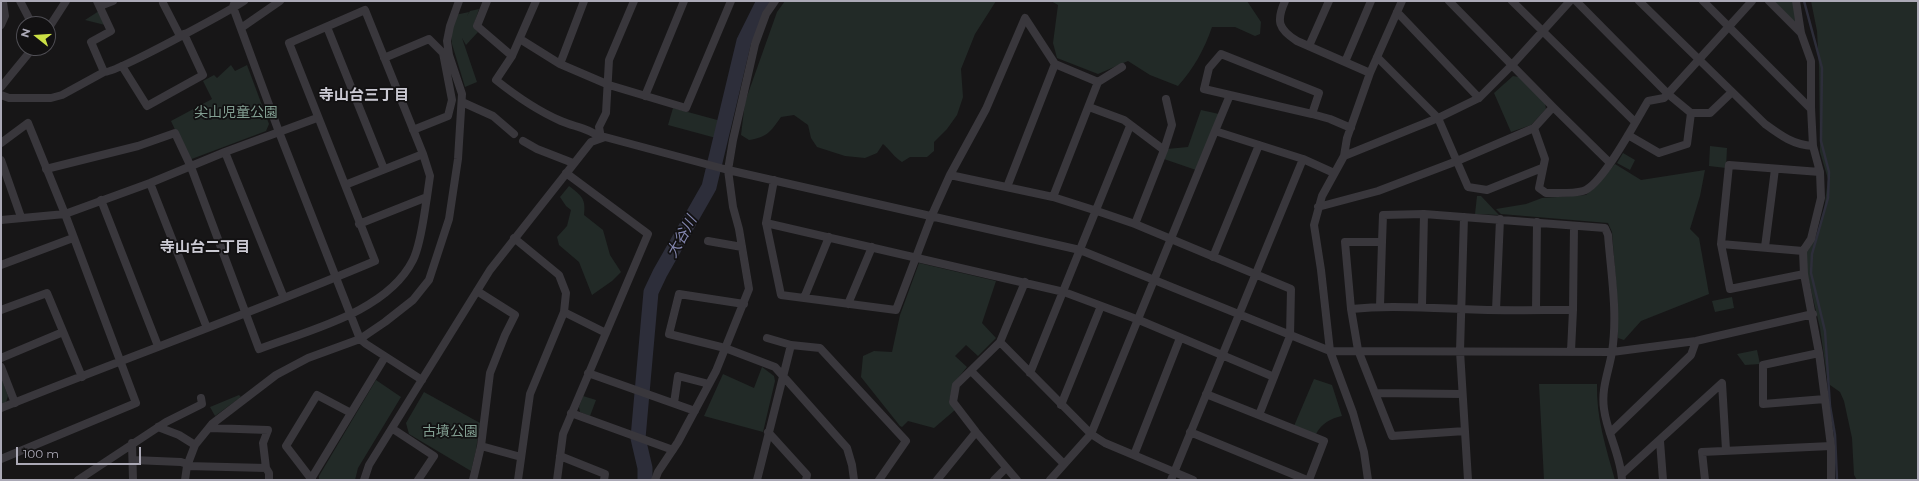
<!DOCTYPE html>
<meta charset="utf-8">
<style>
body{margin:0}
#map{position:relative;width:1919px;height:481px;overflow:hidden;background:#171617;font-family:Montserrat,sans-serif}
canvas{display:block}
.frame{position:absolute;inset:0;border:2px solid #aba9b6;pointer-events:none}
.north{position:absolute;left:16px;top:16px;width:40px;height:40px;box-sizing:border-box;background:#121112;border:1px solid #4f4e54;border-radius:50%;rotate:287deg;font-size:11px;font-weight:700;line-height:16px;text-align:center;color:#aba9b6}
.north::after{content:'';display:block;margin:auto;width:14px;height:18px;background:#cbe045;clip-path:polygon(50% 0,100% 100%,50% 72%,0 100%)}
.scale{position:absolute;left:16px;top:447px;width:125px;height:18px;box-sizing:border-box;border:2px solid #aba9b6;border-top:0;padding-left:5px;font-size:12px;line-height:14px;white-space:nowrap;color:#aba9b6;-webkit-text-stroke:3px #121112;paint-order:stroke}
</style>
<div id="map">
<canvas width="1919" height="481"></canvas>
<div class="frame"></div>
<div class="north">N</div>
<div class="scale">100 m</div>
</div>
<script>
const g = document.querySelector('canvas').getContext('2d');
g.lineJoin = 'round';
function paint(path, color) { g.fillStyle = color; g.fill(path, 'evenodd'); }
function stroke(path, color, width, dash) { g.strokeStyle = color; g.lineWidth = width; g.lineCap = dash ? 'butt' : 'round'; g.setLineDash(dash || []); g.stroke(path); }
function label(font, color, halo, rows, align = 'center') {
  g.font = font + ' Montserrat,"Noto Sans JP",sans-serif'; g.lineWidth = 3.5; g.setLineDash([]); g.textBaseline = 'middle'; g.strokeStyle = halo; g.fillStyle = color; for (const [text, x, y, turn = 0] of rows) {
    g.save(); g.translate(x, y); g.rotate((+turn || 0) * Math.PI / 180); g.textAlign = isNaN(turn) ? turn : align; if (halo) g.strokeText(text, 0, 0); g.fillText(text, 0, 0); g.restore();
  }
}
paint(new Path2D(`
 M785,1H996L975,34L961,69L963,97L957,115L947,129L934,142V151L927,157H910L902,162C895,158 890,150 883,144L877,153L865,158L845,156L817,147L811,138L808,125L794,115L781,117C770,132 768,137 749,140L741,135L745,102L777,12Z
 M1051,1H1247L1261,22L1260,34L1255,36L1235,27H1212C1204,50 1194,68 1178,86L1150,75L1128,61L1098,74L1057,58L1053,43L1058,5Z
 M1772,1H1793L1797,25Z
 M1811,1H1918V480H1857L1854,475L1852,438L1844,401L1840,392L1830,385L1827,377L1820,328L1807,273V252L1816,236L1824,210L1828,179L1820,152L1819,67L1817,31Z
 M479,9L473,27L478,32L466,45L462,38L477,82L465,87L452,44L451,34L455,15L469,12L467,16L470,11Z
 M99,11L105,25L85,20Z
 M231,65L235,71L247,65L269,124L266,131L189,160L171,121L212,99L203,81L214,75L217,78Z
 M1513,76L1519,77L1545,103L1546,109L1531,125L1511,132L1494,93Z
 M673,108L721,121L716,138L668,125Z
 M1201,110L1219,114L1196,170L1164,159L1167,149L1188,147Z
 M1710,146L1727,148L1726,168L1709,166Z
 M1623,153L1635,160L1630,170L1617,163Z
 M1615,164L1641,180L1705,170L1700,196L1690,229L1699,238L1709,294L1641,321L1624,340L1618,338L1617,295L1612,232L1608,223L1501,214L1496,209L1526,204L1542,198L1586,195L1595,187Z
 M569,186C582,196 586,199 584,215L603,230L610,255L621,272L612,281L592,295L579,262L559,245L557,237L567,226L571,210L566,206L560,197Z
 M1477,196H1481L1499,215L1475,214Z
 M919,263L996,281L982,323L996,338L978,356L966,345L955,356L967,367L953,384L949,402L955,410L934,428L908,421L902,427L900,426L861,377L863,356L874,351L892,352L900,315Z
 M1732,297L1734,308L1715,312L1712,301Z
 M1757,350L1760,364L1745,365L1737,354Z
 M762,367L774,376L775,381L763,432L704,416L723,374L754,388Z
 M1,377L8,396L6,402L1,404Z
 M1314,379L1332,385L1342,416C1331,418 1321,424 1316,434L1294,426Z
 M376,380L401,397L358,468L355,480H319V476Z
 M1539,384H1597C1596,417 1606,448 1615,480H1544Z
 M424,392L480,423L476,450L471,471L409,434L406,423Z
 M239,395L241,397L215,416L210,407Z
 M583,396L596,400L590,416L580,412L579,407Z`), '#222a27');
stroke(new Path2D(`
 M1804,1L1822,68L1821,141L1829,172L1828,198L1812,254L1811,273L1825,331L1830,406L1835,435L1837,480`), '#2d2e3a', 2.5);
stroke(new Path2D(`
 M645,480V468L638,438L651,292L660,273L709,187L744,41L764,1`), '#2d2e3a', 15);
stroke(new Path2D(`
 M20,1L32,24
 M97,1L111,31L91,42L104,72
 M235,1L233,7L279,132L360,339L366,344L422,380
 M487,1L477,26L512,56
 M536,1L512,56L496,80C516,96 538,111 561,121C575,127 589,128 601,138
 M1285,1C1276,21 1278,29 1297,41L1370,73
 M1449,1L1553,107L1534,128L1545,159L1539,188L1546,193C1558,193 1572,194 1583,191C1602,186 1637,119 1648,101L1664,98L1752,1
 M1512,1L1635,122
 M1576,1L1668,94L1691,113H1710L1732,92
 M1639,1L1765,124C1780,135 1793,145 1813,146
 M1703,1L1811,109
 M1769,1L1801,33
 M1796,1L1801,33L1811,61V108L1813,146L1820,172L1821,198L1811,239L1803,251L1804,274L1819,353L1831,446V480
 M163,3L180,36
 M100,6L113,1
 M1397,12L1479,98
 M1,25L5,16L3,2
 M327,27L384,169
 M241,28L280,1
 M48,29L66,1
 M520,39L560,64L609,85L686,108L731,1
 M1309,46L1329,1
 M1377,57L1438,118L1468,187L1487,190L1542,168
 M384,58L429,39L443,53L452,100L448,116L413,130
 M1345,62L1371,1
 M560,64L584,1
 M122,66L147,106L203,75L184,34
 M1098,82L1122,67
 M1,87L33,48
 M1,95L9,98H51L62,95L104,72C114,74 229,11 244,1
 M645,96L684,1
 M462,102L493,116L514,134
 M1089,107L1124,120L1164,150L1135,224
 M1553,107L1610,163
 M1312,114L1319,93L1221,54L1209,68L1204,89L1312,114L1330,119L1351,128
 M1215,131L1230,95
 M1628,135L1659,153L1687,144L1691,113
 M601,138L599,127L606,113L609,60L634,1
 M523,141L537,149L573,163
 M1,143L28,123L65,214L136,403L1,459
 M1164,150L1172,125L1166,99
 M225,152L284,298
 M1344,156L1438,118L1479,98L1512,65L1570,1
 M1,160L21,217
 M46,169L138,146L175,133L191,167L259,349C309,330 387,312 413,260C421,244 424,215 427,197
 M950,175L1053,197L1097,211L1135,224L1291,289L1290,336L1259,415
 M774,180L766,223L781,295L896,310L932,215L950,175L986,109L1025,18L1055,64L1098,82L1053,197
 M150,183L207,328
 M345,185L423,154
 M1007,187L1055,64
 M101,200L158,346
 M1318,207L1378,191L1457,161L1534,128
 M1464,217L1460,351L1468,480
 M1,220L65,214L150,183L225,152L317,118
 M766,223L1064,292L1139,320L1274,377
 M514,238L559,275L566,293L564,312L530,394L518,480
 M708,241L742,247
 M1721,244L1803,251
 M1765,247L1775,169
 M1213,257L1259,145
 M1,265L73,238
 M1804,274L1730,289L1721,244L1729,165L1820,172
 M804,298L829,237
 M744,304L679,294L669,334L725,348L775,367L847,448L852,465L854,480
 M848,304L872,247
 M1380,306L1382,242
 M1422,306L1424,214
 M1351,309C1390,305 1422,308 1461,309C1498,311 1536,310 1573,310
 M1,310L47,293L82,377
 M1496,310L1500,219
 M1536,310L1537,222
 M564,312L606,333
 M767,338L791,345
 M1000,342L1091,434L1105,443L1193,480
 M1571,351L1573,310L1574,226
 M1819,353L1763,365V404L1825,399
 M1,358L63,332
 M1,367L15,403
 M971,371L1064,464
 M588,373L695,411
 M1030,373L1130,126
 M1375,393L1462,394
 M1206,394L1324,441L1309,480
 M674,403L678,376L709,384
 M1061,405L1101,306
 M1,408C125,358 252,313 375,261L289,43L365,10L423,154L430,176L427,197L359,224
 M571,413L673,450
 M158,427L179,435L195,445
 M210,428L268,430L263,443L266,468
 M393,429L434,456L418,480
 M1465,431L1392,436L1358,350L1351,309L1345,242H1382L1383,215L1424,214L1605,228L1608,235C1611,273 1618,314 1612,352C1609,371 1601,388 1604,409C1607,433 1621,456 1622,480
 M768,432L807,475L806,480
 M1190,432L1307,480
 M1610,433L1691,355L1696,341
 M1660,441L1663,480
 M132,443L133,480
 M481,446L521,457
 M1134,455L1180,338
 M560,456L605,474L604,480
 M133,460L181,462L187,464
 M187,466L266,468L269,473V480
 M1622,474L1722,383L1726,450
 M311,479L385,357
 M78,480L166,422L202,404L201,398
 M185,480L187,466L195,445L212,424L276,375L308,358L360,339L385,322L413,300L429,280L449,219L458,159L462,94L449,55L447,41L450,26L459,1
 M312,480L286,446L317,395L351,413
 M364,480L369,465L490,270L591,142L605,137L728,170L1080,250L1330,351L1612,352L1696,341L1813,314
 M473,480L481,446L490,373L505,335L515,315L477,291
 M557,480L563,434L648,234L566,173
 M655,480L658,472L678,442L716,371L749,289L739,229L733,207L728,170L733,140L755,44L766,14L775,1
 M757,480L791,345L820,348L906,441L879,480
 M937,480L976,432
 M994,480L1006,468
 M1017,480L976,432L953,402L956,385L1000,342L1025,282
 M1050,480L1091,434L1215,131L1303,159L1334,173
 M1171,480L1303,159
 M1368,480L1364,452L1353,413L1330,351L1321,270L1314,225L1322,196L1344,156L1347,138L1370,73L1402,1
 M1705,480L1702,452L1831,446`), '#39373c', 8);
label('14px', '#829f92', '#121112', [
 ["尖山児童公園",236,113],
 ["古墳公園",450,432]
]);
label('bold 15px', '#cbcad3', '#121112', [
 ["寺山台三丁目",364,96],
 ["寺山台二丁目",205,248]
]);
label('italic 15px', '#8386ae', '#121112', [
 ["大谷川",682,237,-61]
]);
</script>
